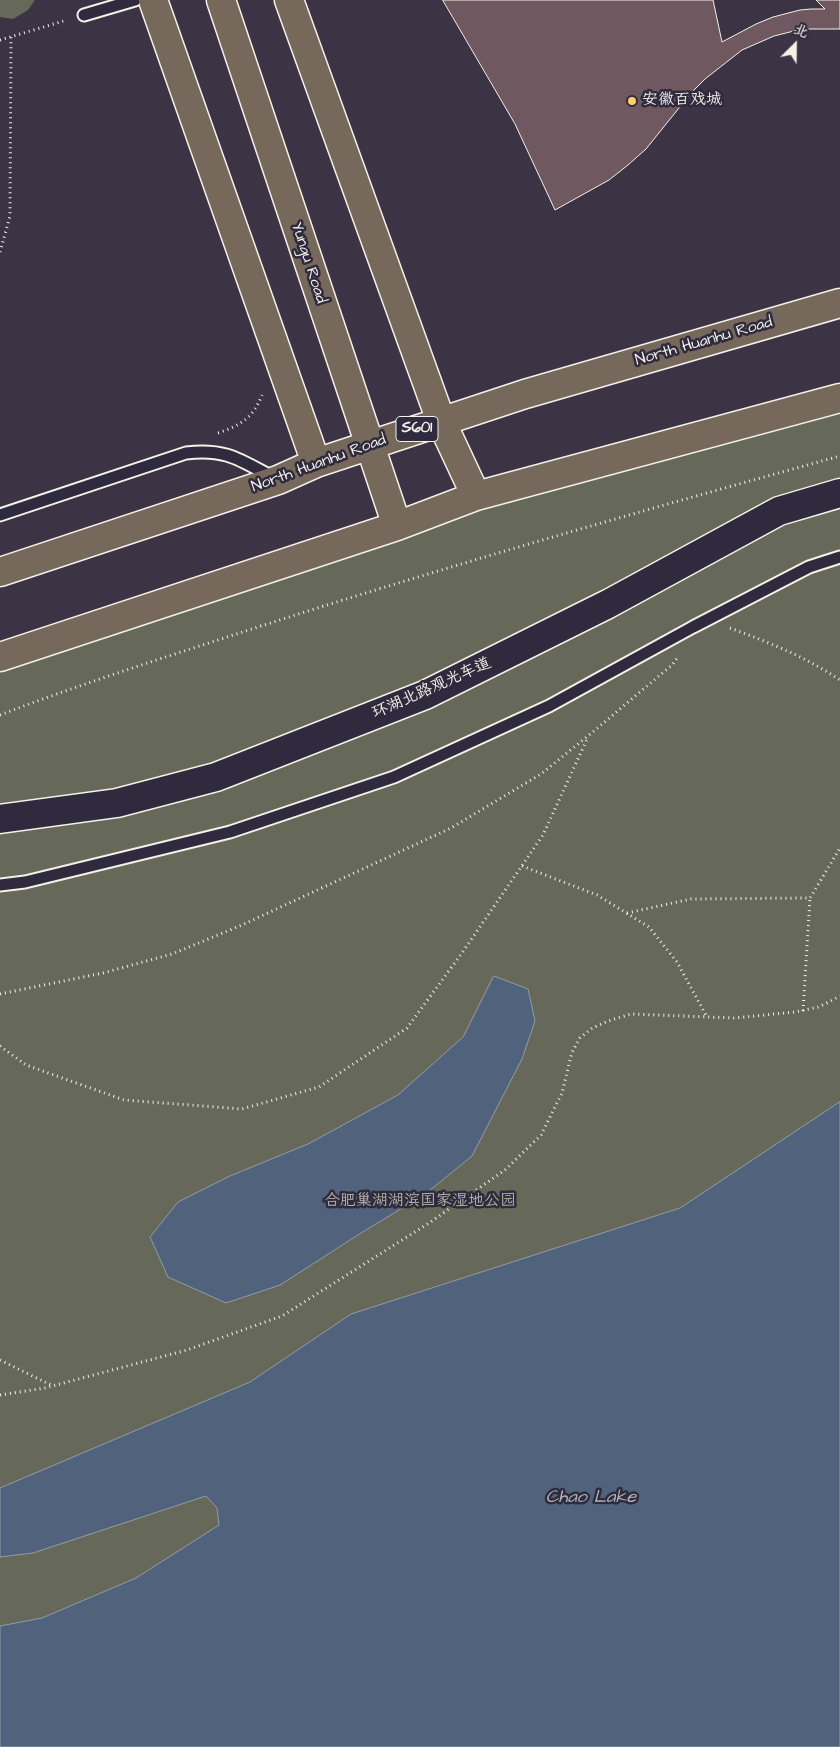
<!DOCTYPE html>
<meta charset="utf-8">
<style>
body{margin:0}
#map{position:relative;width:840px;height:1747px;overflow:hidden;background:#3c3344;font-family:"Architects Daughter","LXGW WenKai TC",sans-serif}
canvas{display:block}
.north{position:absolute;left:770px;top:20px;width:50px;height:50px;-webkit-text-stroke:4px #2f2a3d;paint-order:stroke;rotate:23deg;font-size:14px;font-weight:700;line-height:20px;text-align:center;color:#f4f1e8}
.north::after{content:'';display:block;margin:auto;width:18px;height:22px;background:#f4f1e8;clip-path:polygon(50% 0,100% 100%,50% 72%,0 100%)}
</style>
<div id="map">
<canvas width="840" height="1747"></canvas>
<div class="north">北</div>
</div>
<script>
const g = document.querySelector('canvas').getContext('2d');
g.lineJoin = 'round';
function paint(path, color) { g.fillStyle = color; g.fill(path, 'evenodd'); }
function stroke(path, color, width, dash) { g.strokeStyle = color; g.lineWidth = width; g.lineCap = dash ? 'butt' : 'round'; g.setLineDash(dash || []); g.stroke(path); }
function label(font, color, halo, rows, align = 'center') {
  g.font = font + ' "Architects Daughter","LXGW WenKai TC",sans-serif'; g.lineWidth = 5; g.setLineDash([]); g.textBaseline = 'middle'; g.strokeStyle = halo; g.fillStyle = color; for (const [text, x, y, turn = 0] of rows) {
    g.save(); g.translate(x, y); g.rotate((+turn || 0) * Math.PI / 180); g.textAlign = isNaN(turn) ? turn : align; if (halo) g.strokeText(text, 0, 0); g.fillText(text, 0, 0); g.restore();
  }
}
paint(new Path2D(`
 M0,0H35L28,10L13,19L0,17Z
 M840,398V1747H0V657Z`), '#666859');
const water = new Path2D(`
 M494,976L528,989L535,1021L522,1059L472,1156L424,1195L361,1233L280,1285L226,1303L168,1277L150,1237L178,1202L230,1176L308,1144L398,1095L463,1037Z
 M840,1102V1747H0V1626L42,1618L136,1578L219,1525L217,1508L206,1496L33,1553L0,1557V1488L250,1382L351,1314L680,1208Z`);
paint(water, '#51637c');
stroke(water, '#929ca7', 1);
const building = new Path2D(`
 M443,0H713L722,42L756,24L773,17L800,10L811,9H825L816,0H840V29H802L774,36L742,50L705,79L691,93L646,149L628,165L609,180L555,210L515,124Z`);
paint(building, '#6f5860');
stroke(building, '#f4f1e8', 1);
const lane = new Path2D(`
 M84,15L135,0
 M0,515L186,453C226,448 240,460 274,478
 M0,885L25,882L230,832L394,777L549,706L693,627L809,567L840,557`);
const secondary = new Path2D(`
 M0,819L117,803L216,777L425,695L608,604L779,511L840,493`);
const primary = new Path2D(`
 M153,0L316,463
 M221,0L397,526
 M289,0L441,421L476,496
 M0,572L278,480L316,463L525,394L840,303
 M0,657L397,526L476,496L840,398`);
stroke(lane, '#f4f1e8', 15);
stroke(secondary, '#f4f1e8', 31);
stroke(primary, '#f4f1e8', 31);
stroke(new Path2D(`
 M0,40L67,20
 M0,252L10,216L11,37
 M218,433C241,425 253,418 262,395
 M730,628C768,642 806,657 840,680
 M0,715C73,687 147,663 221,639C426,572 633,513 840,456
 M522,866L597,895L649,927L677,962L707,1017
 M627,913L691,899L810,898L840,848
 M0,994L103,973L172,954L242,925L451,828L541,774L594,731L673,664L677,658
 M803,1011L810,898
 M0,1046L26,1065L124,1100L242,1109L319,1087L407,1028L462,953L543,835L588,737
 M0,1360L51,1385
 M0,1395L45,1388L187,1350L282,1316L429,1223L505,1170L541,1135L562,1093L572,1052L580,1038L592,1028L611,1020L631,1014L735,1018L795,1012L819,1007L840,996`), '#f4f1e8', 3, [1, 4]);
stroke(lane, '#2f2a3d', 11);
stroke(secondary, '#2f2a3d', 28);
stroke(primary, '#76695c', 28);
for (const [x, y, r, color] of [
 [632,101,5,"#ffd166"]
]) { const dot = new Path2D(); dot.arc(x, y, r, 0, 2 * Math.PI); g.fillStyle = color; g.fill(dot); stroke(dot, '#2f2a3d', 2); }
for (const [x, y, w] of [
 [417,429,42]
]) { const box = new Path2D(); box.roundRect(x - w / 2, y - 12.5, w, 25, 4); g.fillStyle = '#2f2a3d'; g.fill(box); stroke(box, '#f4f1e8', 1); }
label('bold 15px', '#f4f1e8', null, [
 ["S601",417,429]
]);
label('16px', '#f4f1e8', '#2f2a3d', [
 ["安徽百戏城",642,101]
], 'left');
label('16px', '#f4f1e8', '#2f2a3d', [
 ["Yungu Road",308,263,72],
 ["North Huanhu Road",704,342,-16],
 ["North Huanhu Road",319,464,-20],
 ["环湖北路观光车道",432,689,-24]
]);
label('16px', '#b4b3a8', '#2f2a3d', [
 ["合肥巢湖湖滨国家湿地公园",420,1202]
]);
label('italic 18px', '#b3b8bd', '#2f2a3d', [
 ["Chao Lake",591,1498]
]);
</script>
